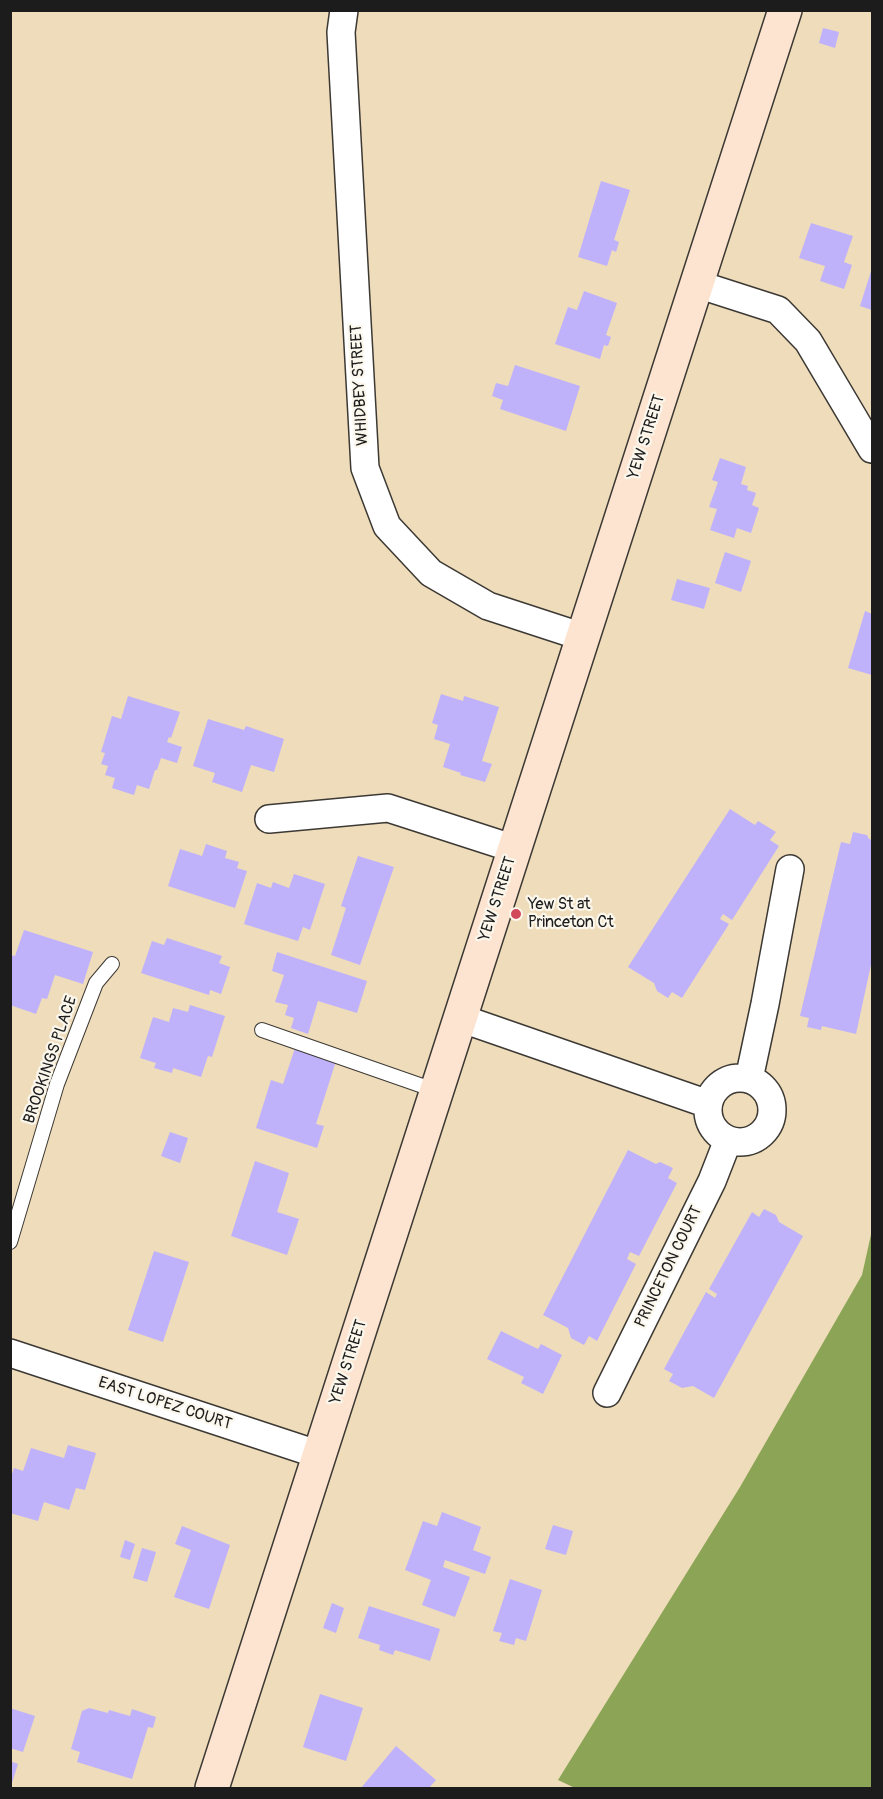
<!DOCTYPE html>
<style>
body{margin:0}
#map{position:relative;width:883px;height:1799px;overflow:hidden;background:#efdcba;font-family:Pangolin,sans-serif}
canvas{display:block}
.frame{position:absolute;inset:0;border:12px solid #1c1c1c;pointer-events:none}
</style>
<div id="map">
<canvas width="883" height="1799"></canvas>
<div class="frame"></div>
</div>
<script>
const g = document.querySelector('canvas').getContext('2d');
g.lineJoin = 'round';
function paint(path, color) { g.fillStyle = color; g.fill(path, 'evenodd'); }
function stroke(path, color, width, dash) { g.strokeStyle = color; g.lineWidth = width; g.lineCap = dash ? 'butt' : 'round'; g.setLineDash(dash || []); g.stroke(path); }
function label(font, color, halo, rows, align = 'center') {
  g.font = font + ' Pangolin,sans-serif'; g.lineWidth = 4.5; g.setLineDash([]); g.textBaseline = 'middle'; g.strokeStyle = halo; g.fillStyle = color; for (const [text, x, y, turn = 0] of rows) {
    g.save(); g.translate(x, y); g.rotate((+turn || 0) * Math.PI / 180); g.textAlign = isNaN(turn) ? turn : align; if (halo) g.strokeText(text, 0, 0); g.fillText(text, 0, 0); g.restore();
  }
}
paint(new Path2D(`
 M872,1230V1788H575L558,1780L740,1487L862,1275Z`), '#8ba455');
paint(new Path2D(`
 M823,28L839,32L835,48L819,43Z
 M601,181L630,190L614,240L619,242L616,252L612,250L607,266L578,257Z
 M811,223L853,236L844,262L852,265L844,289L820,281L825,266L799,258Z
 M872,268V310L860,306Z
 M584,291L617,303L606,335L611,337L608,346L604,345L600,359L555,344L568,307L577,310Z
 M515,365L580,386L566,431L500,409L503,400L492,396L496,383L508,386Z
 M720,458L746,467L741,484L748,486L747,490L756,493L752,505L759,508L751,533L737,528L734,538L710,530L717,509L709,507L718,482L712,480Z
 M725,552L751,561L741,592L715,583Z
 M677,579L710,588L704,609L671,600Z
 M865,611L872,614V675L848,668Z
 M441,694L463,701L464,696L499,707L482,761L492,764L485,782L460,775L461,773L443,767L450,744L434,739L438,725L432,723Z
 M128,696L180,712L171,738L169,737L167,742L182,747L177,763L161,758L157,770H155L149,789L137,785L134,795L112,788L115,778L105,775L108,766L101,764L105,753L101,752L112,716L121,719Z
 M208,719L244,730L246,726L284,739L274,772L251,765L242,792L212,782L215,773L193,766Z
 M730,809L755,825L758,821L776,832L770,840L779,846L732,920L723,914L720,919L729,924L682,998L672,992L668,998L657,991L654,983L628,967Z
 M853,832L867,835L869,839L872,840V960L856,1034L822,1026L821,1030L807,1027L809,1018L800,1016L841,842L850,844Z
 M206,844L227,851L225,858L239,862L237,868L247,871L235,908L168,886L180,849L202,856Z
 M358,856L394,867L360,965L331,955L346,908L341,906Z
 M294,874L325,884L310,930L303,927L298,941L244,924L257,883L271,888L273,882L289,888Z
 M24,930L93,952L83,984L55,975L47,999L42,998L36,1014L10,1005V955L15,956Z
 M167,938L222,956L219,963L230,967L221,994L210,990L209,995L141,973L152,941L164,945Z
 M277,952L367,981L357,1013L318,1001L308,1034L291,1028L294,1018L285,1015L288,1005L275,1002L284,975L272,971Z
 M190,1005L225,1016L212,1057L208,1056L201,1077L173,1068L172,1073L154,1068L156,1063L140,1058L153,1017L169,1022L173,1008L188,1012Z
 M295,1048L336,1061L316,1124L324,1126L317,1148L256,1128L271,1080L283,1084Z
 M170,1132L188,1138L180,1163L161,1156Z
 M628,1150L656,1164L660,1162L673,1168L668,1178L677,1183L639,1256L630,1252L627,1259L636,1264L597,1341L589,1336L584,1345L571,1338L568,1328L543,1315Z
 M255,1161L289,1173L277,1212L299,1219L287,1255L231,1236Z
 M764,1209L776,1215L779,1222L803,1236L714,1398L693,1386L682,1388L669,1381L673,1374L664,1369L706,1292L715,1298L717,1294L709,1289L752,1212L759,1217Z
 M154,1251L189,1262L163,1342L128,1330Z
 M501,1331L538,1349L541,1344L562,1355L543,1394L521,1383L524,1377L487,1359Z
 M68,1445L96,1453L85,1490L76,1488L69,1510L44,1502L38,1521L10,1513V1480L14,1468L23,1471L31,1448L64,1458Z
 M442,1512L481,1527L473,1550L491,1557L485,1574L445,1560L443,1567L470,1577L455,1617L422,1605L431,1580L405,1570L423,1521L437,1526Z
 M553,1525L573,1531L566,1555L545,1549Z
 M182,1526L230,1545L209,1609L174,1597L191,1550L175,1544Z
 M125,1540L135,1544L130,1560L120,1557Z
 M142,1548L156,1552L147,1582L133,1578Z
 M510,1579L542,1590L526,1641L516,1638L514,1645L499,1641L502,1633L493,1631Z
 M332,1603L344,1608L336,1633L323,1628Z
 M369,1606L440,1629L430,1661L395,1650L393,1655L379,1650L380,1645L358,1638Z
 M320,1694L363,1708L346,1761L303,1747Z
 M10,1708L35,1716L23,1752L10,1748Z
 M89,1708L108,1713L109,1710L130,1716L132,1709L156,1717L153,1728L148,1727L132,1779L77,1762L80,1752L71,1749L82,1711Z
 M396,1746L436,1780L429,1788H361Z
 M10,1761L18,1764L11,1786H10Z`), '#bfb2fb');
const lane = new Path2D(`
 M262,1030L437,1091
 M10,1242L57,1084L96,983L112,964`);
const street = new Path2D(`
 M344,10L341,32L365,468L387,526L431,573L488,606L583,637
 M697,284L778,310L808,341L872,449
 M269,819L388,808L515,849
 M460,1018L708,1104
 M708 1110a32 32 0 1 1 64 0a32 32 0 1 1-64 0Z
 M749,1079L765,1004L790,869
 M10,1353L320,1455
 M607,1393L712,1181L728,1140`);
const secondary = new Path2D(`
 M212,1788L785,10`);
stroke(lane, '#3c3934', 16);
stroke(street, '#3c3934', 30);
stroke(secondary, '#3c3934', 36);
stroke(lane, '#fff', 14);
stroke(street, '#fff', 27);
stroke(secondary, '#fde4d1', 33);
for (const [x, y, r, color] of [
 [516,914,6,"#d1495b"]
]) { const dot = new Path2D(); dot.arc(x, y, r, 0, 2 * Math.PI); g.fillStyle = color; g.fill(dot); stroke(dot, '#fbf7ec', 2); }
label('16px', '#1c1c1c', '#fbf7ec', [
 ["WHIDBEY STREET",360,385,-93],
 ["YEW STREET",647,437,-72],
 ["YEW STREET",498,899,-72],
 ["BROOKINGS PLACE",51,1060,-71],
 ["PRINCETON COURT",669,1267,-64],
 ["YEW STREET",349,1362,-72],
 ["EAST LOPEZ COURT",165,1404,18]
]);
label('16px', '#1c1c1c', '#fbf7ec', [
 ["Yew St at",528,905],
 ["Princeton Ct",528,923]
], 'left');
</script>
